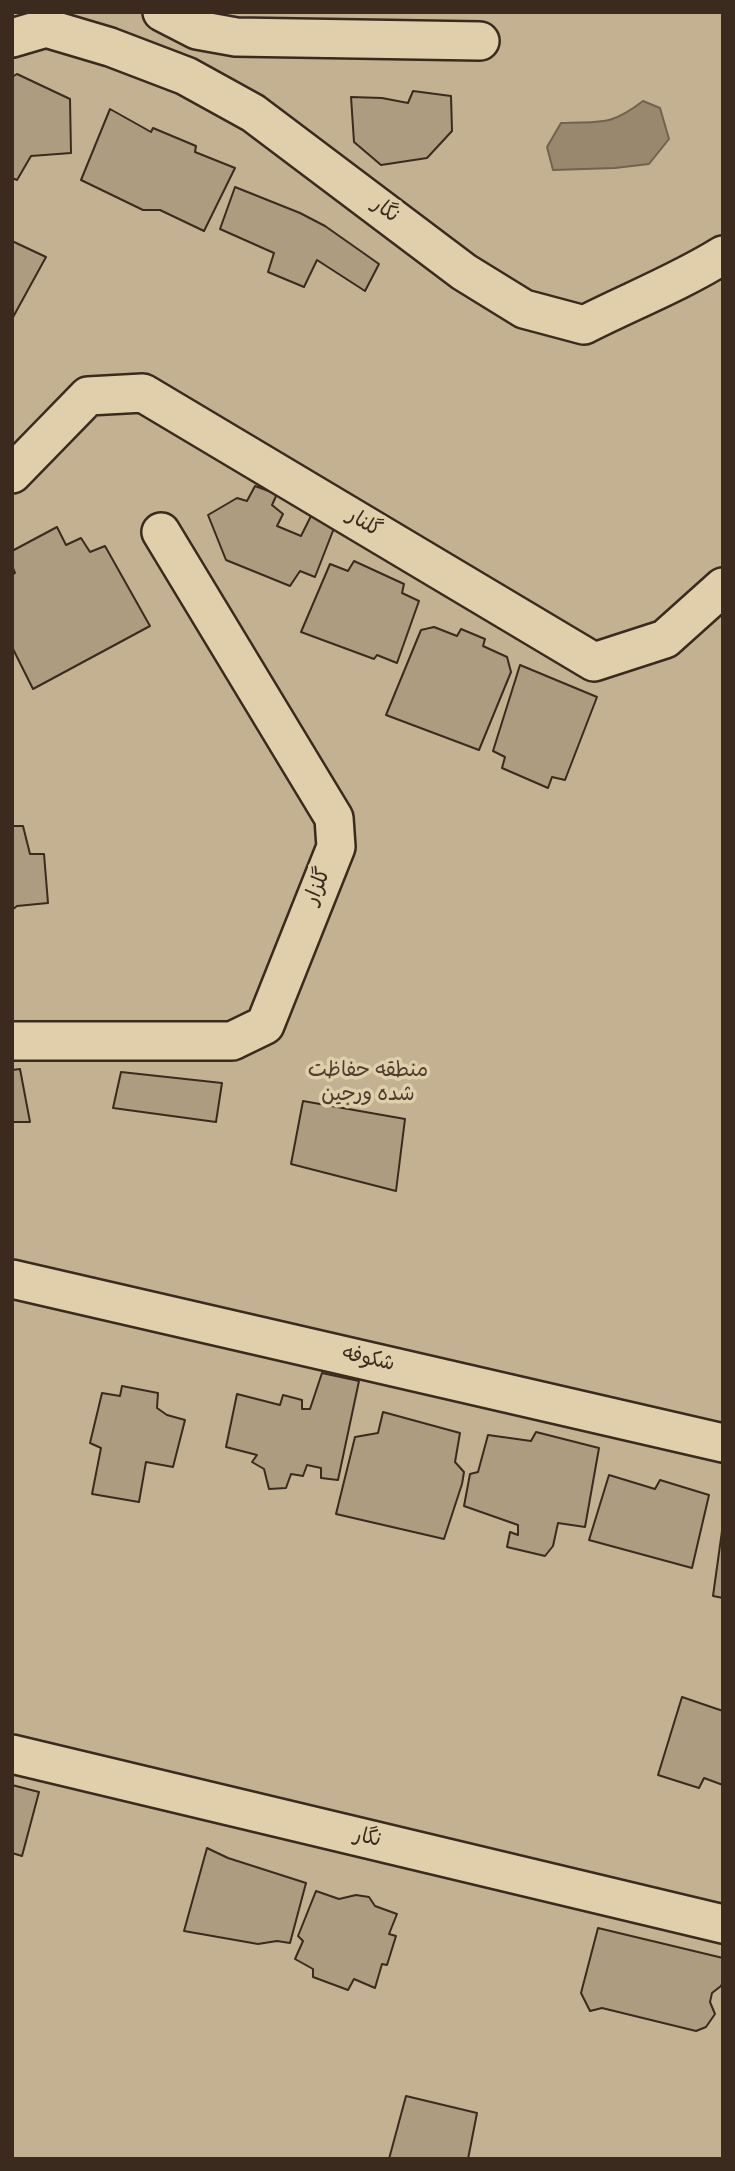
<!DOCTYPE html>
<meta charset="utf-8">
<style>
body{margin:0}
#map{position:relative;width:735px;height:2171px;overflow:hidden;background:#e1cfac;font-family:"Gochi Hand",sans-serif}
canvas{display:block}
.frame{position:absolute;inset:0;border:14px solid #3b2a1e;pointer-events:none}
</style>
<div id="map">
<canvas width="735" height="2171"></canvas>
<div class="frame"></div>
</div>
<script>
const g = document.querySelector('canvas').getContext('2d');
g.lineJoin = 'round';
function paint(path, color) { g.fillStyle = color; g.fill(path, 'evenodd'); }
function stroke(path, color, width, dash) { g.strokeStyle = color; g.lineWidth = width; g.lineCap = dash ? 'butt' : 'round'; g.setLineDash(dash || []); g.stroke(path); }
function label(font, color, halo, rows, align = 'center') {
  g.font = font + ' "Gochi Hand","Playpen Sans Arabic",sans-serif'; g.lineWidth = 7; g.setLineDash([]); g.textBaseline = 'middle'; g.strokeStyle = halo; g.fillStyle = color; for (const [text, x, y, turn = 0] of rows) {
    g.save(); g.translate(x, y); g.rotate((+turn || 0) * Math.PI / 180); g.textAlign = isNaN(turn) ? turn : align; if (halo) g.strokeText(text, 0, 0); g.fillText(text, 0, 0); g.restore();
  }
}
paint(new Path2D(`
 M12,12H723V2159H12Z`), '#c3b192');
const water = new Path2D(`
 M643,101L660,108L669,139L649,164L615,168L553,170L547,147L561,123C601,121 609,127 643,101Z`);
paint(water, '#99886e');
stroke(water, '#73624e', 2);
const building = new Path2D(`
 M17,74L70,99L71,153L31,156L17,180L12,178V77Z
 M413,91L451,96L452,131L427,158L381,165L354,142L351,97L382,98L408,103Z
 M110,109L151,132L153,128L196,146L195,152L235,168L204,231L160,210H143L81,180Z
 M235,187L300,213L325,226L379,264L365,291L317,260L304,287L268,272L274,253L220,229Z
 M12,241L46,257L12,319Z
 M255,486L277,494L272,505L283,514L277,526L301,536L313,512L336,523L315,577L300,571L290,586L226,560L208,515L237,498L247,501Z
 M57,527L66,545L81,538L90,552L105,546L150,626L33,689L12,647V575L15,573L12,566V551Z
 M354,561L404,584L402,593L419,601L397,663L377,655L374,659L301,632L330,564L348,571Z
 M434,627L457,636L461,629L485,639L483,646L507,657L511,672L479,750L386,715L421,630Z
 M520,665L597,697L565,780L552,777L548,788L502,768L505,757L493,751Z
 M12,826H23L30,854H44L48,903L17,906L12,910Z
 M20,1069L30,1122H12V1070Z
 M121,1072L222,1083L216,1122L113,1108Z
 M303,1101L405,1119L396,1191L291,1164Z
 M322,1373L359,1381L338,1480L321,1478V1468L307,1465L303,1476L291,1474L286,1488L269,1489L264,1469L252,1462L257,1455L226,1447L237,1394L280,1405L283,1395L302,1400V1409H310Z
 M122,1386L158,1393L157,1408L167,1415L185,1420L173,1467L146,1462L139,1502L92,1494L101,1448L90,1443L102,1393L120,1396Z
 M383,1412L460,1433L455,1462L464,1472L462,1484L444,1539L336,1514L355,1437L378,1433Z
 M536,1432L599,1448L585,1527L558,1523L553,1546L545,1556L507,1547L510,1532L518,1535V1525L464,1506L470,1474L478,1472L488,1435L531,1441Z
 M609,1475L655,1489L660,1480L709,1495L692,1568L589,1540Z
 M722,1531H723V1598L713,1596Z
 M682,1697L723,1711V1785L704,1778L699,1788L658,1775Z
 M12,1785L39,1792L22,1856L12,1853Z
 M207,1848L228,1858L306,1883L290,1943L277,1941L258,1944L184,1931Z
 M316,1891L339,1899L356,1895L369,1897L375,1906L397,1914L389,1934L396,1936L387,1965L382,1964L375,1988L354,1979L348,1990L313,1977V1969L295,1959L303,1941L298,1936Z
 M598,1928L723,1958V1981L721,1986L712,1993L710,2002L715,2014L706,2027L696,2031L602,2008L590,2011L581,1993Z
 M406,2096L477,2113L468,2159H389Z`);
paint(building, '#ae9c80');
stroke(building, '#3b2a1e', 2);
const street = new Path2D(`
 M162,12L197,30L236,37L480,41
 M12,38L46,28L110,47L186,76L253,113L464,272L524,309L584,325C629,302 680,282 723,255
 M12,474L88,396L143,393L594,662L665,639L723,587
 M12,1041H232L265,1025L336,847L334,818L161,532
 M12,1279L723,1443
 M12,1754L723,1924`);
stroke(street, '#3b2a1e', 42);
stroke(street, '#e1cfac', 37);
label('21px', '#3b2a1e', '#e1cfac', [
 ["نگار",384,212,37],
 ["گلنار",363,525,31],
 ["گلزار",320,887,-68],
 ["شکوفه",368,1361,13],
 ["نگار",367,1840,13]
]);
label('21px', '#4f3e2f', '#e1cfac', [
 ["منطقه حفاظت",368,1073],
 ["شده ورجین",368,1097]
]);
</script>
